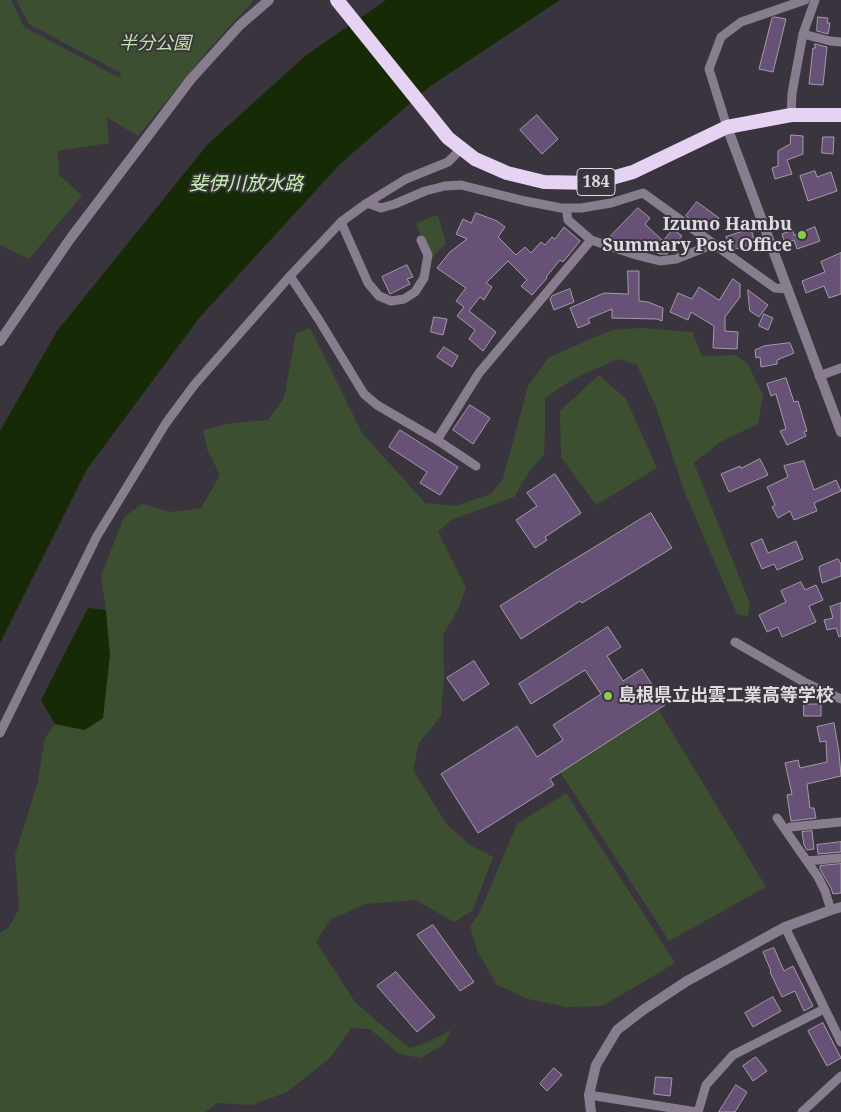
<!DOCTYPE html>
<meta charset="utf-8">
<style>
body{margin:0}
canvas{display:block;background:#39343d}
</style>
<canvas width="841" height="1112"></canvas>
<script>
const g = document.querySelector('canvas').getContext('2d');
g.lineJoin = 'round';
function paint(path, color) { g.fillStyle = color; g.fill(path, 'evenodd'); }
function stroke(path, color, width, dash) { g.strokeStyle = color; g.lineWidth = width; g.lineCap = dash ? 'butt' : 'round'; g.setLineDash(dash || []); g.stroke(path); }
function label(font, color, halo, rows, align = 'center') {
  g.font = font + ' "Noto Serif","Noto Sans JP",serif'; g.lineWidth = 4; g.setLineDash([]); g.textBaseline = 'middle'; g.strokeStyle = halo; g.fillStyle = color; for (const [text, x, y, turn = 0] of rows) {
    g.save(); g.translate(x, y); g.rotate((+turn || 0) * Math.PI / 180); g.textAlign = isNaN(turn) ? turn : align; if (halo) g.strokeText(text, 0, 0); g.fillText(text, 0, 0); g.restore();
  }
}
paint(new Path2D(`
 M0,0H11L24,27L120,78L121,73L29,24L16,0H254L209,49L138,136L107,117L109,143L58,151L59,175L82,195L29,259L0,245Z
 M438,216L446,243L432,258L416,224L430,217Z
 M310,328L362,433L425,503L456,506L491,494L503,479L528,386L549,357L612,330L641,328L692,332L702,356L735,355L747,363L763,395L758,424L720,442L694,463L750,604L748,616L737,614L685,493L656,407L637,365L618,359L573,379L545,398V431L544,455L530,470L514,497L451,520L438,532L466,588L458,609L443,635L444,677L441,716L419,743L413,770L447,825L470,845L493,857L473,910L454,922L416,900L365,904L330,920L316,942L355,1002L392,1034L410,1048L428,1042L451,1030L444,1044L421,1058L399,1054L370,1029L351,1028L330,1058L287,1092L252,1105L217,1103L205,1112H0V933L9,927L19,909L15,855L37,785L45,738L55,724L85,730L106,610L101,576L124,517L142,504L172,512L201,508L220,475L207,449L203,430L232,423L268,420L284,398L296,333Z
 M599,375L626,399L657,468L596,505L561,457L560,411Z
 M656,706L766,887L669,941L557,767Z
 M566,793L675,963L640,984L602,1006L567,1007L528,999L497,985L477,950L470,926L479,914L517,824Z`), '#3d4f31');
paint(new Path2D(`
 M386,0H560L429,87L340,164L200,317L87,469L0,643V431L57,331L208,144L305,56Z
 M88,608L106,610L110,655L103,718L85,730L55,724L41,700Z`), '#162b05');
const building = new Path2D(`
 M775,17L786,19L773,72L759,69L772,18Z
 M818,17L828,18L827,23H830L828,34L817,31Z
 M815,44L827,47L823,85L809,84L813,48H815Z
 M537,115L558,139L542,154L520,130Z
 M791,135L803,136V154L787,160L792,174L775,179L772,168L778,166V151L790,144Z
 M823,137H834L833,154L822,153Z
 M815,171L817,177L831,172L837,191L808,201L800,176Z
 M697,202L719,218L708,232L686,216Z
 M638,208L650,218L645,224L663,241L673,229L682,236L667,254H659L650,247L646,251L639,249L628,239L623,244L614,241L610,237Z
 M476,213L497,221L505,227L498,237L516,255L525,247L531,253L541,242L545,245L552,237L555,239L564,227L580,241L563,262L560,260L546,277L547,278L532,295L521,286L527,280L508,261L486,283L492,287L484,300L480,297L469,311L496,332L483,351L469,339L475,330L457,316L464,307L456,301L466,288L437,268L450,252L467,239L456,234L463,219L471,223Z
 M815,227L820,241L797,249L794,240L785,243L782,234L793,230L794,235Z
 M751,229L755,243L732,250L729,247L726,237Z
 M841,253V294L829,298L824,286L806,293L802,281L825,272L821,262Z
 M407,265L413,277L407,279L410,284L390,294L382,277Z
 M628,271H639V301L648,302L663,308L662,321L657,319L612,318V309L588,319L590,323L578,328L570,308L604,293L628,294Z
 M733,279L740,284V297L725,317V331L738,332L737,349L713,348L714,326L691,312L688,320L670,312L678,293L692,299L699,287L719,300Z
 M570,289L574,302L554,310L550,299L552,296Z
 M748,290L768,305L759,317L750,311Z
 M764,314L773,318L768,330L759,326Z
 M434,317L447,319L443,335L431,332Z
 M790,343L794,353L777,360V364L761,367L760,357L756,358L755,350L764,346Z
 M444,347L458,356L452,367L437,357Z
 M786,378L794,402L798,401L807,431L804,432L806,436L787,445L780,431L786,429L776,394L771,396L767,384Z
 M470,405L490,418L473,444L453,430Z
 M400,430L458,467L440,495L420,483L427,472L389,447Z
 M760,459L768,475L729,492L721,474L740,466L741,468Z
 M804,461L814,490L836,480L841,491L814,503L817,511L794,520L790,511L778,518L772,507L775,505L767,487L788,477L784,466Z
 M555,474L581,513L545,537L547,540L535,548L516,520L537,506L527,493Z
 M651,513L672,548L582,603L580,601L521,639L500,606L552,573Z
 M762,539L768,553L796,541L803,559L777,570L774,564L762,569L751,544Z
 M838,559L841,564V576L822,583L819,567Z
 M801,582L805,590L816,585L823,600L809,606L816,622L782,637L778,627L767,632L759,615L786,602L781,591Z
 M841,603V636L839,637L836,628L827,630L824,620L833,618L830,607Z
 M608,627L621,647L607,656L623,681L642,669L665,705L550,779L554,785L478,833L441,774L517,726L537,757L563,740L553,725L601,694L585,670L531,704L519,684Z
 M474,661L489,684L463,701L447,678Z
 M804,704H821V716H804Z
 M834,723L839,752L841,776L807,784L810,808H814L816,818L791,821L787,795L792,794L785,763L798,760L800,768L827,762L826,741L820,742L817,727Z
 M812,831L814,849L807,850L804,845L802,832Z
 M841,842V852L818,854L817,845Z
 M841,864V893L833,894L831,888L820,869V866Z
 M433,925L474,982L460,991L417,935Z
 M774,948L784,971L793,966L813,1006L804,1011L795,991L782,997L770,972L771,971L763,952Z
 M396,972L435,1017L417,1032L377,986Z
 M773,997L781,1011L753,1027L745,1013Z
 M823,1023L841,1058L827,1066L808,1031Z
 M756,1057L767,1071L753,1081L743,1066Z
 M554,1068L562,1075L547,1091L540,1084Z
 M656,1077L672,1078L670,1096L654,1094Z
 M736,1085L747,1092L735,1112H719Z`);
paint(building, '#685176');
stroke(building, '#a39ca8', 1);
stroke(new Path2D(`
 M803,34L830,41L841,42
 M791,115L792,93L803,34L815,0
 M727,127L709,69L721,37L741,22L805,0
 M367,203L381,208L395,204L425,191L445,186L461,185L525,201L561,208H581L611,203L643,193L775,288L788,289
 M566,208L568,220L591,240L636,255L660,261L676,259L704,248L712,243
 M341,222L368,283L379,296L391,301L404,299L415,292L424,278L428,255L421,240
 M290,276L319,320L364,394L377,405L437,440L476,466
 M819,376L841,368
 M437,440L479,373L591,240
 M735,642L804,682L841,699
 M0,733L97,536L166,423L195,384L290,276L341,222L367,203L406,179L448,162L461,149
 M777,818L818,877L825,891L831,910
 M786,830L790,827L841,822
 M807,861L841,858
 M785,927L841,1042
 M589,1095L697,1112
 M698,1112L706,1085L733,1055L824,1009
 M802,1112L841,1076`), '#887d8f', 9);
stroke(new Path2D(`
 M727,127L841,432
 M0,341L70,239L191,79L240,25L269,0
 M591,1112L589,1095L596,1065L617,1030L643,1010L687,981L785,927L831,910L841,907`), '#887d8f', 10);
stroke(new Path2D(`
 M337,0L448,138L475,159L507,173L544,182L594,183L633,172L727,127L791,115H841`), '#e6d3f3', 14);
for (const [x, y, r, color] of [
 [802,235,5,"#87cf4b"],
 [608,696,5,"#87cf4b"]
]) { const dot = new Path2D(); dot.arc(x, y, r, 0, 2 * Math.PI); g.fillStyle = color; g.fill(dot); stroke(dot, '#39343d', 2); }
for (const [x, y, w] of [
 [596,182,38]
]) { const box = new Path2D(); box.roundRect(x - w / 2, y - 13.5, w, 27, 4); g.fillStyle = '#39343d'; g.fill(box); stroke(box, '#dfdbe1', 1); }
label('bold 16px', '#dfdbe1', null, [
 ["184",596,182]
]);
label('italic 18px', '#bfe6a5', '#39343d', [
 ["半分公園",155,44]
]);
label('bold 18px', '#dfdbe1', '#39343d', [
 ["Izumo Hambu",792,225],
 ["Summary Post Office",792,246],
 ["島根県立出雲工業高等学校",618,696,"left"]
], 'right');
label('italic 19px', '#c8f0ae', '#39343d', [
 ["斐伊川放水路",246,185]
]);
</script>
